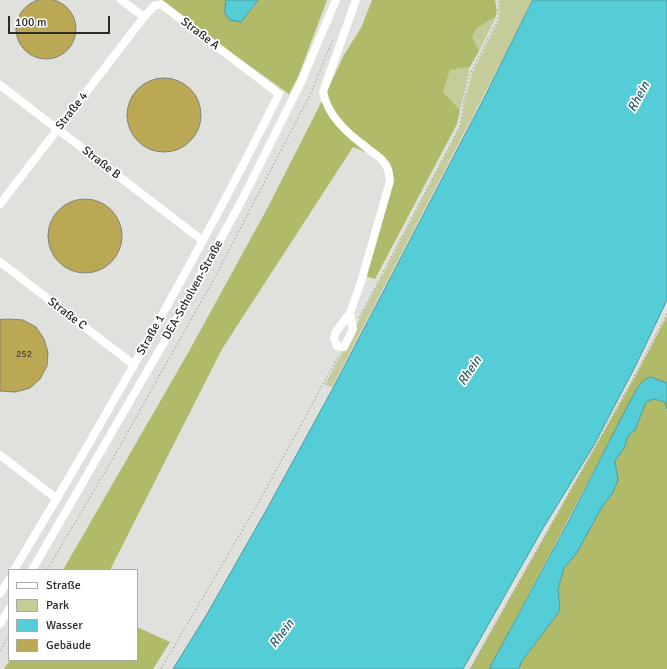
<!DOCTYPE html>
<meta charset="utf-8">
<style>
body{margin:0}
#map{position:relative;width:667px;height:669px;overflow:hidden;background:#e0e0dc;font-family:Signika,sans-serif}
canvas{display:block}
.legend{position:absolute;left:8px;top:569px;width:130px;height:92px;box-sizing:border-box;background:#fff;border:1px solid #aaaaa9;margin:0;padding:5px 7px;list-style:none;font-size:12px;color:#2a2a29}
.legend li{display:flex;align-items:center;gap:8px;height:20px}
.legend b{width:20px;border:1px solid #aaaaa9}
.scale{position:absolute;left:8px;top:16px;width:102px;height:18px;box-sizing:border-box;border:2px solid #2a2a29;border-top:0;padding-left:5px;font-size:12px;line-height:14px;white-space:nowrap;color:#2a2a29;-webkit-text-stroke:3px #fff;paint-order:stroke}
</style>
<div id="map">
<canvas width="667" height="669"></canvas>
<ul class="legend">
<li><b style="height:5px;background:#fff"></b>Straße</li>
<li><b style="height:11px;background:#c5cc99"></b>Park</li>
<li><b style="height:11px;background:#55cdd6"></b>Wasser</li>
<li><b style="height:11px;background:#baa854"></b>Gebäude</li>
</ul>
<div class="scale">100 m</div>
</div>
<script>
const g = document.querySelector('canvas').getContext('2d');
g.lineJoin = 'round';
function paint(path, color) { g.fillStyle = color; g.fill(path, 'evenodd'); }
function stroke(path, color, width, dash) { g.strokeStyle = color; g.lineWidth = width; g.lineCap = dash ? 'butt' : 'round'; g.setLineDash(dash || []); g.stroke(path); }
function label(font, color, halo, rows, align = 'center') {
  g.font = font + ' Signika,sans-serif'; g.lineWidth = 3.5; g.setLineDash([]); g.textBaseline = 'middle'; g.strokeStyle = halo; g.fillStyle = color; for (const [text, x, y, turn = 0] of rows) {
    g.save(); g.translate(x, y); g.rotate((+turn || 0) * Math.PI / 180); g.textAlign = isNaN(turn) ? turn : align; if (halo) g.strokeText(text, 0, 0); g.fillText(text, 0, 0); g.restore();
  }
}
paint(new Path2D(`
 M500,0H532L516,33L332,387L325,385L461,125L465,99L473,71L499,20Z
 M493,18L495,19L479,51L471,37L476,29Z
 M470,67L460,110L443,92L450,70Z`), '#c5cc99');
paint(new Path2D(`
 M158,0H226L225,2L251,10L258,0H327L298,77L289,94Z
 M372,0H495L497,11L495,19L493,18L476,29L472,37L479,51L470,67L450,70L443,92L460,110L457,124L375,279L365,276L392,181L386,160L353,147L222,349L110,570H63L188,353L267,209L328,89L344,55L362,26Z
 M667,316V383L650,377L638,387L489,669H470L636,375Z
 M654,399L665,402L667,409V669H518L524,658L556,616L560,609L558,589L564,568L576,554L602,507L612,494L617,471L615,461L625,446L628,436L635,430L646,402Z
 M137,627L170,642L153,669H4L10,660H137Z`), '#b1ba68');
const water = new Path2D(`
 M226,0H258L241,22L230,20L225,13Z
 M533,0H667V300L635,367L594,445L542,530L463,669H173L207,614L268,507L333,388L483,100Z
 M651,377L667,383V409L665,402L654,399L646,402L635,430L628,436L625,446L615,461L618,480L612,494L602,507L576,554L564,568L558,589L560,609L556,616L524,658L518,669H489L568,522L627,407L638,387L644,380Z`);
paint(water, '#55cdd6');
stroke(water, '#489ca2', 1);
const building = new Path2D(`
 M16 29a30 30 0 1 1 60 0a30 30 0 1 1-60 0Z
 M127 115a37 37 0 1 1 74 0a37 37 0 1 1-74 0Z
 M48 236a37 37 0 1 1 74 0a37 37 0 1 1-74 0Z
 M9,319L23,320L36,327L44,339L48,352L47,366L40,379L30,388L16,392L0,391V320Z`);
paint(building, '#baa854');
stroke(building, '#82817e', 1);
stroke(new Path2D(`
 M359,318L460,126L466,87L472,70L498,19L499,3L498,0
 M47,570L116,453L215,277L311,93L333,39
 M0,651L9,635
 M161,669L260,500L339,355
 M470,669L635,375L667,313`), '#a3a3a0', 1, [2, 2]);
stroke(new Path2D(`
 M0,85L203,241
 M0,204L144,17
 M0,262L134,365
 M350,313L335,333L334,339L337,346L344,347L353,329L350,313L361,282L390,181C389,174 389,167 383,161C379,156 371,152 366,147C347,133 328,116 323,92L356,0
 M0,455L57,499
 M14,570C79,462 142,353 202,242C229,193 254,144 279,94L161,4L154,6L144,17L121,0
 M32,570L163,344L242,200L301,82L336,0
 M0,594L9,579
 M0,624L9,609`), '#fff', 8);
label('10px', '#4e4a34', null, [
 ["252",24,354]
]);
label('12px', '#2a2a29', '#fff', [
 ["Straße A",200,34,37],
 ["Straße 4",72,111,-52],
 ["Straße B",101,163,38],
 ["DEA-Scholven-Straße",193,290,-61],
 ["Straße C",67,314,37],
 ["Straße 1",151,335,-61]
]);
label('italic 13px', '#2d6064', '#fff', [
 ["Rhein",639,97,-62],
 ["Rhein",470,371,-56],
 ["Rhein",282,634,-53]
]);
</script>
